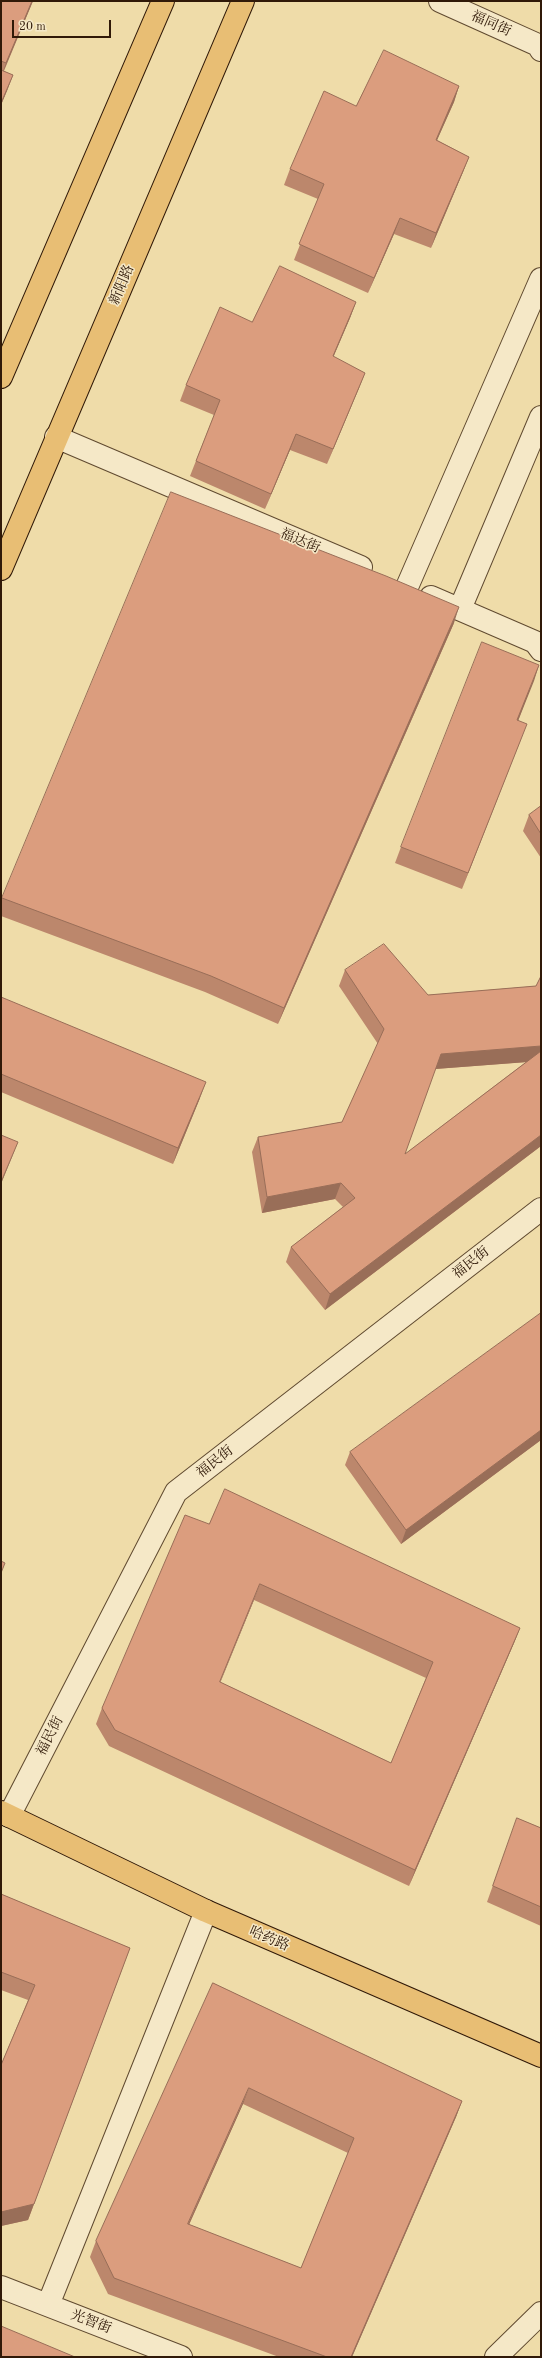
<!DOCTYPE html>
<meta charset="utf-8">
<style>
body{margin:0}
#map{position:relative;width:542px;height:2358px;overflow:hidden;background:#efdca9;font-family:"Old Standard TT",serif}
canvas{display:block}
.frame{position:absolute;inset:0;border:2px solid #301908;pointer-events:none}
.scale{position:absolute;left:12px;top:20px;width:99px;height:18px;box-sizing:border-box;border:2px solid #301908;border-top:0;padding-left:5px;font-size:12px;line-height:14px;white-space:nowrap;color:#301908;-webkit-text-stroke:3px #f5e8c7;paint-order:stroke}
</style>
<div id="map">
<canvas width="542" height="2358"></canvas>
<div class="frame"></div>
<div class="scale">20 m</div>
</div>
<script>
const g = document.querySelector('canvas').getContext('2d');
g.lineJoin = 'round';
function stroke(path, color, width, dash) { g.strokeStyle = color; g.lineWidth = width; g.lineCap = dash ? 'butt' : 'round'; g.setLineDash(dash || []); g.stroke(path); }
function paint(path, color) { g.fillStyle = color; g.fill(path, 'evenodd'); }
function label(font, color, halo, rows, align = 'center') {
  g.font = font + ' "Old Standard TT","Noto Serif SC",serif'; g.lineWidth = 3; g.setLineDash([]); g.textBaseline = 'middle'; g.strokeStyle = halo; g.fillStyle = color; for (const [text, x, y, turn = 0] of rows) {
    g.save(); g.translate(x, y); g.rotate((+turn || 0) * Math.PI / 180); g.textAlign = isNaN(turn) ? turn : align; if (halo) g.strokeText(text, 0, 0); g.fillText(text, 0, 0); g.restore();
  }
}
const minor = new Path2D(`
 M440,1L538,45L541,50
 M56,437L361,567
 M407,587L541,279
 M431,597L535,642L541,650
 M460,609L541,417
 M9,1816L176,1492L541,1209
 M1,2287L181,2357
 M48,2305L206,1911
 M496,2357L541,2313`);
const major = new Path2D(`
 M1,377L163,1
 M1,569L243,1
 M1,1812L206,1911L541,2056`);
stroke(minor, '#604a30', 24);
stroke(major, '#301908', 24);
stroke(minor, '#f5e8c7', 22);
stroke(major, '#e8be74', 22);
paint(new Path2D(`
 M1,1H33L4,71L13,75L1,105Z
 M459,86L454,102L437,140L469,157L463,172L431,248L394,234L368,293L294,260L318,199L284,185L290,169L356,106Z
 M356,302L350,318L333,357L365,373L359,388L327,464L290,450L265,509L190,476L214,415L180,401L186,385L252,322Z
 M454,623L278,1024L205,992L1,916V900L2,898Z
 M539,665L518,721L521,739L462,889L395,863L401,847Z
 M541,806V858L523,831L529,815Z
 M345,970L428,995L536,986L541,976V1146L325,1310L286,1262L291,1247L343,1207L335,1199L262,1213L252,1152L258,1137L342,1122L378,1044L339,986ZM526,1062L405,1154L435,1069Z
 M1,997L200,1098L173,1164L1,1092Z
 M541,1313V1440L401,1544L345,1465L350,1452Z
 M209,1524L520,1628L514,1643L409,1886L109,1746L96,1724L102,1708ZM254,1600L426,1678L391,1763L220,1682Z
 M517,1818L541,1828V1926L487,1902Z
 M1,1894L130,1948L28,2220L1,2226V2065L28,2000L1,1990Z
 M213,1983L462,2101L456,2117L352,2357H279L108,2294L90,2257L96,2241ZM243,2104L348,2153L301,2268L189,2225Z`), '#bc876c');
paint(new Path2D(`
 M32,1H33L1,77L6,63Z
 M13,75L7,91L1,105V103Z
 M459,86L454,102L430,156L436,140Z
 M469,157L463,172L431,248L436,233Z
 M400,218L394,234L368,293L374,278Z
 M356,302L350,318L327,372L333,356Z
 M365,373L359,388L327,464L333,449Z
 M296,434L290,450L265,509L271,494Z
 M459,607L454,623L278,1024L284,1008Z
 M539,665L534,681L512,736L517,720Z
 M527,724L521,739L462,889L468,873Z
 M541,1046V1061L435,1069L441,1054Z
 M206,1082L200,1098L173,1164L178,1148Z
 M541,1135V1146L325,1310L330,1294Z
 M18,1142L12,1157L1,1184V1182Z
 M341,1183L335,1199L262,1213L267,1197Z
 M541,1430V1440L401,1544L406,1530Z
 M260,1584L254,1600L214,1698L220,1682Z
 M520,1628L514,1643L409,1886L415,1870Z
 M124,1964L28,2220L1,2226V2212Z
 M249,2088L243,2104L182,2240L188,2224Z
 M462,2101L456,2117L352,2357H351Z`), '#996e58');
const building = new Path2D(`
 M1,1H32L6,63L1,61Z
 M384,50L459,86L436,140L469,157L436,233L400,218L374,278L299,244L324,184L290,169L324,91L356,106Z
 M1,70L13,75L1,103Z
 M280,266L356,302L333,356L365,373L333,449L296,434L271,494L196,461L220,400L186,385L220,307L252,322Z
 M171,492L386,576L459,607L284,1008L211,976L2,898Z
 M482,642L539,665L517,720L527,724L468,873L401,847Z
 M541,806V834L529,815Z
 M384,944L428,995L536,986L541,976V1046L441,1054L405,1154L541,1051V1135L330,1294L291,1247L355,1198L341,1183L267,1197L258,1137L342,1122L384,1029L345,970Z
 M1,997L206,1082L178,1148L1,1074Z
 M1,1135L18,1142L1,1182Z
 M541,1313V1430L406,1530L350,1452Z
 M225,1489L520,1628L415,1870L115,1730L102,1708L185,1515L209,1524ZM260,1584L433,1662L391,1763L220,1682Z
 M1,1561L5,1563L1,1573Z
 M517,1818L541,1828V1907L493,1886Z
 M1,1894L130,1948L34,2204L1,2212V2065L35,1985L1,1972Z
 M213,1983L462,2101L351,2357H327L114,2278L96,2241ZM249,2088L354,2138L301,2268L188,2224Z
 M1,2326L75,2357H1Z`);
paint(building, '#db9d7e');
stroke(building, '#996e58', 1);
label('14px', '#301908', '#f5e8c7', [
 ["福同街",491,24,24],
 ["新阳路",122,285,-67],
 ["福达街",300,541,23],
 ["福民街",471,1263,-38],
 ["福民街",215,1462,-38],
 ["福民街",50,1736,-63],
 ["哈药路",269,1939,23],
 ["光智街",91,2322,21]
]);
</script>
